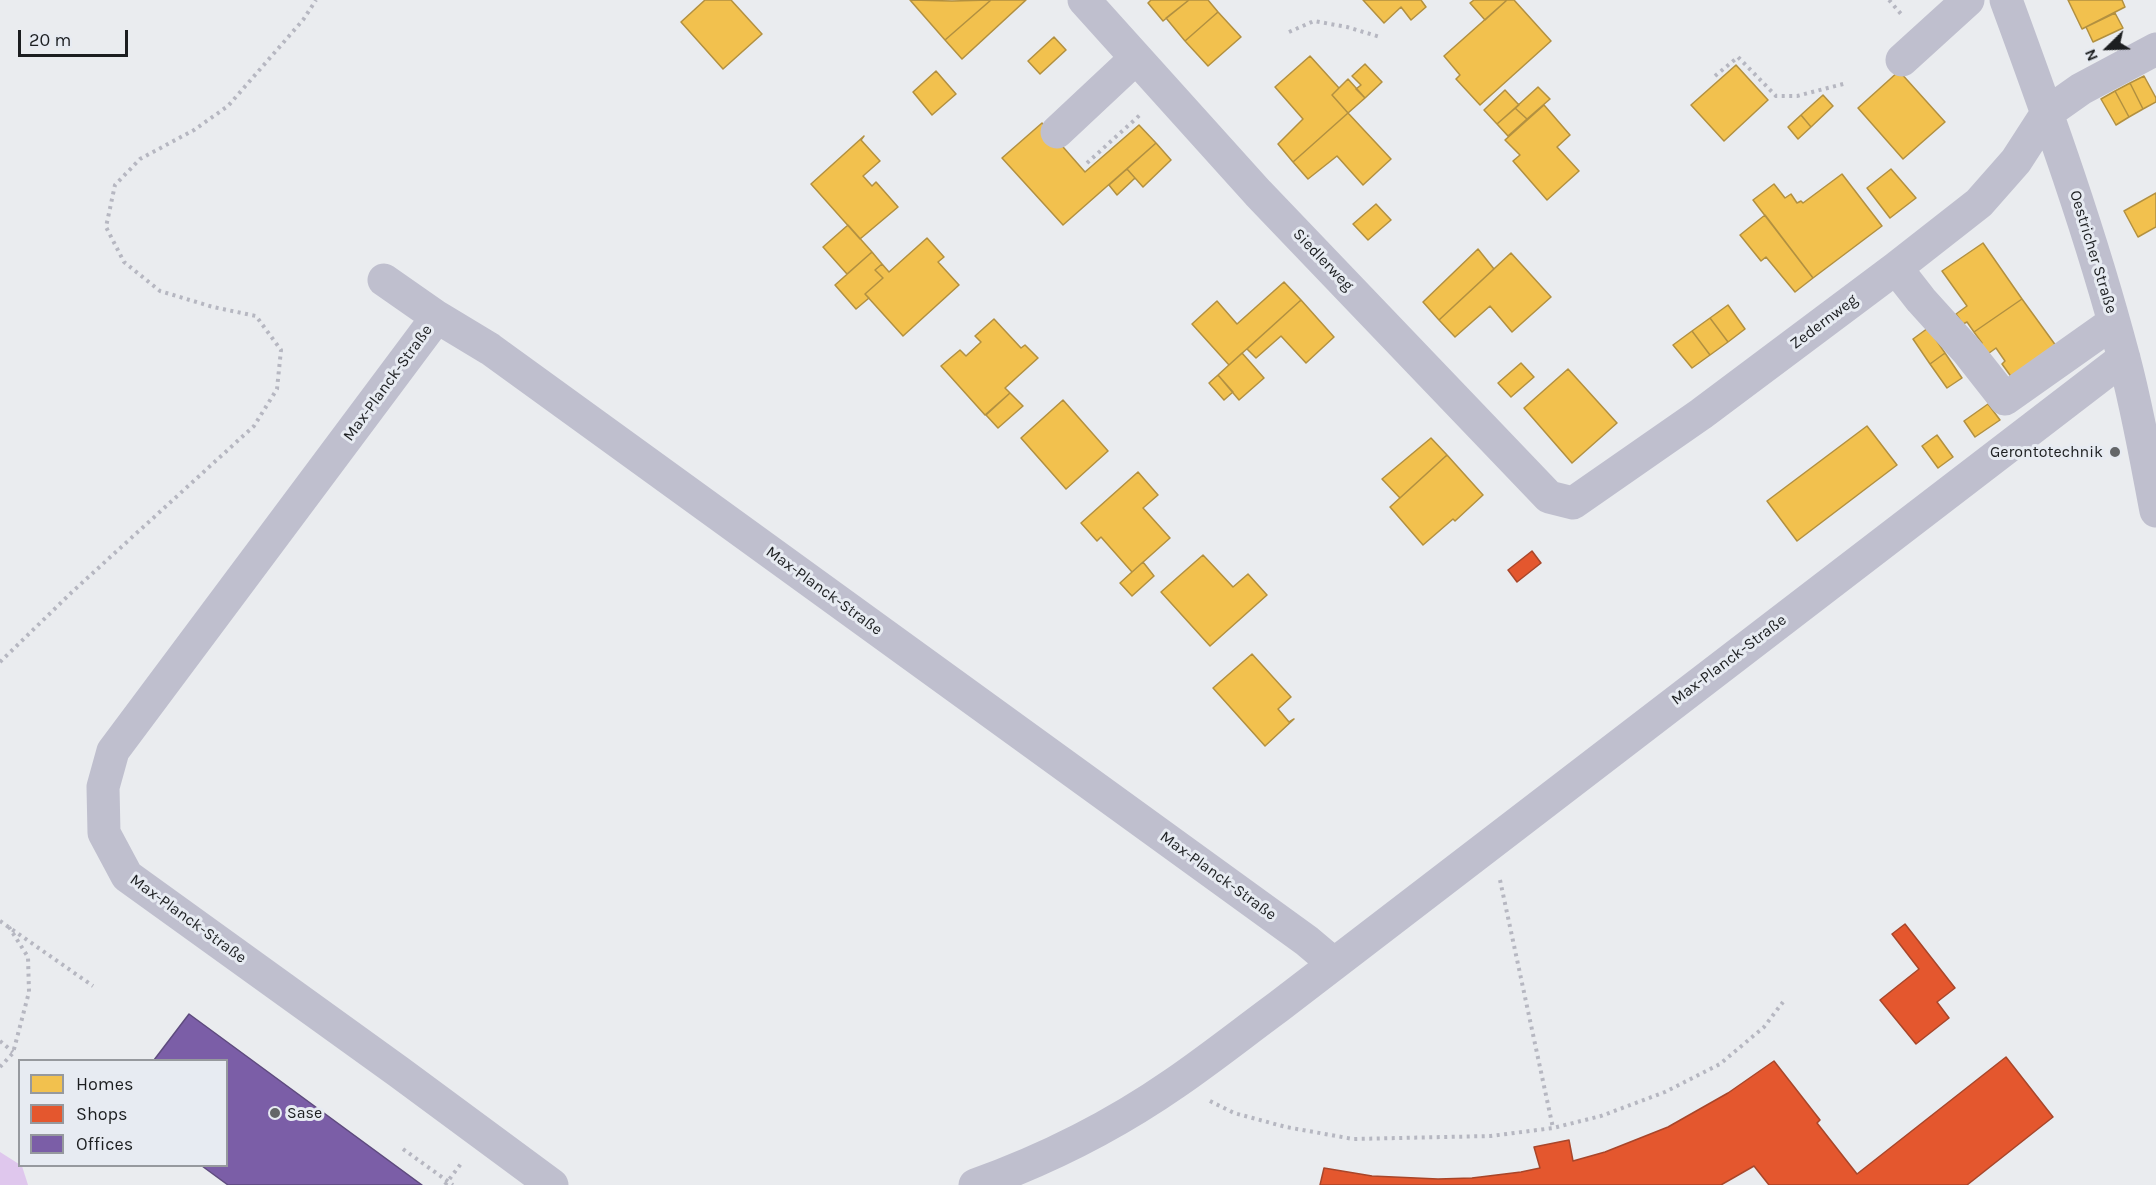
<!DOCTYPE html>
<meta charset="utf-8">
<style>
body{margin:0}
#map{position:relative;width:2156px;height:1185px;overflow:hidden;background:#eaecef;font-family:Karla,sans-serif}
canvas{display:block}
.legend{position:absolute;left:18px;top:1059px;width:210px;height:108px;box-sizing:border-box;background:#e7ebf2;border:2px solid #96999e;margin:0;padding:8px 10px;list-style:none;font-size:18px;color:#1c1e20}
.legend li{display:flex;align-items:center;gap:12px;height:30px}
.legend b{width:30px;border:2px solid #96999e}
.north{position:absolute;left:2078px;top:18px;width:60px;height:60px;-webkit-text-stroke:4px #e7ebf2;paint-order:stroke;rotate:247deg;font-size:16px;font-weight:700;line-height:24px;text-align:center;color:#1c1e20}
.north::after{content:'';display:block;margin:auto;width:21px;height:27px;background:#1c1e20;clip-path:polygon(50% 0,100% 100%,50% 72%,0 100%)}
.scale{position:absolute;left:18px;top:30px;width:110px;height:27px;box-sizing:border-box;border:3px solid #1c1e20;border-top:0;padding-left:8px;font-size:18px;line-height:21px;white-space:nowrap;color:#1c1e20;-webkit-text-stroke:4px #e7ebf2;paint-order:stroke}
</style>
<div id="map">
<canvas width="2156" height="1185"></canvas>
<ul class="legend">
<li><b style="height:16px;background:#f2c14e"></b>Homes</li>
<li><b style="height:16px;background:#e4572e"></b>Shops</li>
<li><b style="height:16px;background:#7b5ea7"></b>Offices</li>
</ul>
<div class="north">N</div>
<div class="scale">20 m</div>
</div>
<script>
const g = document.querySelector('canvas').getContext('2d');
g.lineJoin = 'round';
function paint(path, color) { g.fillStyle = color; g.fill(path, 'evenodd'); }
function stroke(path, color, width, dash) { g.strokeStyle = color; g.lineWidth = width; g.lineCap = dash ? 'butt' : 'round'; g.setLineDash(dash || []); g.stroke(path); }
function label(font, color, halo, rows, align = 'center') {
  g.font = font + ' Karla,sans-serif'; g.lineWidth = 6; g.setLineDash([]); g.textBaseline = 'middle'; g.strokeStyle = halo; g.fillStyle = color; for (const [text, x, y, turn = 0] of rows) {
    g.save(); g.translate(x, y); g.rotate((+turn || 0) * Math.PI / 180); g.textAlign = isNaN(turn) ? turn : align; if (halo) g.strokeText(text, 0, 0); g.fillText(text, 0, 0); g.restore();
  }
}
paint(new Path2D(`
 M0,1152L22,1166L28,1185H0Z`), '#dfc7ed');
const homes = new Path2D(`
 M705,0H731L762,34L723,69L681,22Z
 M910,0L952,1L991,0L945,40Z
 M991,0H1026L962,59L945,40Z
 M1151,0H1189L1163,21L1148,3Z
 M1189,0H1208L1218,12L1185,41L1166,18Z
 M1363,0H1421L1426,7L1411,20L1401,7L1384,23Z
 M1474,0H1507L1485,20L1470,3Z
 M1507,0H1514L1551,41L1480,105L1456,79L1460,75L1444,56Z
 M2068,0H2122L2125,7L2082,29Z
 M1218,12L1241,37L1208,66L1185,41Z
 M2115,13L2123,28L2093,42L2086,27Z
 M1054,37L1066,50L1040,74L1028,61Z
 M1310,56L1339,88L1332,95L1348,113L1293,162L1278,144L1303,119L1275,87Z
 M1365,64L1382,82L1365,98L1356,89L1361,85L1352,76Z
 M1736,65L1768,100L1724,141L1691,105Z
 M936,71L956,94L932,115L913,92Z
 M1899,71L1945,122L1903,159L1858,108Z
 M2144,76L2156,98V102L2143,109L2130,83Z
 M1348,79L1365,98L1348,113L1332,95Z
 M2130,83L2143,109L2129,117L2115,91Z
 M1538,87L1550,99L1527,119L1515,108Z
 M1505,90L1519,105L1497,124L1484,110Z
 M2115,91L2129,117L2116,125L2101,99Z
 M1823,95L1833,106L1811,127L1801,115Z
 M1544,105L1570,135L1557,147L1579,171L1547,200L1513,161L1520,155L1505,140Z
 M1515,108L1527,119L1508,136L1497,124Z
 M1348,113L1391,159L1363,185L1337,156L1308,179L1293,162Z
 M1801,115L1811,127L1798,139L1788,127Z
 M1042,123L1085,172L1139,125L1156,143L1063,225L1002,158Z
 M864,136L861,140L880,161L863,176L872,186L876,182L898,207L860,239L811,184Z
 M1156,143L1171,160L1143,187L1127,169Z
 M1127,169L1135,178L1117,195L1109,185Z
 M1891,169L1916,198L1890,218L1867,188Z
 M1842,174L1882,226L1813,278L1753,200L1774,184L1785,198L1791,194L1797,203L1801,201L1803,203Z
 M2156,193V227L2138,237L2124,211Z
 M1376,204L1391,220L1368,240L1353,224Z
 M1765,215L1813,278L1795,292L1766,257L1761,261L1740,235Z
 M848,225L872,252L847,274L823,247Z
 M927,238L944,257L938,262L959,285L903,336L865,294L883,278L875,270L882,264L889,272Z
 M1983,243L2022,299L1974,332L1967,322L1963,324L1956,314L1967,306L1942,271Z
 M1478,249L1494,269L1439,320L1423,302Z
 M872,252L882,264L875,270L883,278L865,294L869,298L856,309L835,285Z
 M1511,253L1551,297L1512,332L1490,306L1455,337L1439,320Z
 M1284,282L1301,300L1229,365L1192,324L1217,301L1237,324Z
 M2022,299L2059,350L2015,382L2002,364L2005,361L1996,348L1985,356L1978,345L1982,343L1974,332Z
 M1301,300L1334,337L1306,363L1281,336L1256,358L1247,349Z
 M1728,305L1745,329L1728,342L1710,318Z
 M1710,318L1728,342L1710,355L1692,331Z
 M994,319L1021,348L1025,345L1038,358L1005,388L1010,393L985,415L941,366L960,350L966,356L981,342L975,336Z
 M1928,328L1945,353L1930,364L1913,339Z
 M1692,331L1710,355L1692,368L1673,345Z
 M1242,353L1264,378L1239,400L1218,375Z
 M1945,353L1962,378L1947,388L1930,364Z
 M1521,363L1534,377L1511,397L1498,383Z
 M1568,369L1617,423L1572,463L1524,408Z
 M1218,375L1233,392L1224,400L1209,383Z
 M1010,393L1023,406L998,428L986,415Z
 M1063,400L1108,451L1066,489L1021,438Z
 M1988,404L2000,420L1975,437L1964,421Z
 M1867,426L1897,465L1797,541L1767,501Z
 M1937,435L1953,457L1938,468L1922,446Z
 M1431,438L1447,455L1400,498L1382,479Z
 M1447,455L1483,495L1455,521L1453,519L1423,545L1390,507Z
 M1138,472L1158,495L1143,508L1170,538L1132,572L1101,537L1097,541L1081,523Z
 M1203,555L1233,587L1248,574L1267,595L1210,646L1161,592Z
 M1143,562L1154,576L1132,596L1120,583Z
 M1252,654L1291,697L1278,709L1289,722L1294,719L1265,746L1213,688Z`);
paint(homes, '#f2c14e');
stroke(homes, '#b29040', 1.5);
const shops = new Path2D(`
 M1532,551L1541,563L1517,582L1508,570Z
 M1905,924L1955,988L1937,1002L1949,1018L1916,1044L1880,1000L1919,969L1892,934Z
 M2006,1057L2053,1117L1967,1185H1769L1754,1166L1721,1185H1320L1324,1168L1372,1176L1438,1179L1472,1178L1521,1172L1540,1168L1534,1147L1569,1140L1573,1161L1605,1152L1668,1127L1728,1093L1774,1061L1820,1120L1817,1123L1857,1174Z`);
paint(shops, '#e4572e');
stroke(shops, '#a8462a', 1.5);
const offices = new Path2D(`
 M189,1014L422,1185H228L202,1166H226V1060H154Z`);
paint(offices, '#7b5ea7');
stroke(offices, '#5e4b7e', 1.5);
stroke(new Path2D(`
 M1889,0L1901,14
 M1289,32L1314,21L1347,27L1380,37
 M1715,76L1738,57L1776,96H1797L1847,83
 M1087,163L1141,114
 M0,662L72,592L254,426L277,389L281,350L256,316L213,307L160,291L124,262L106,227L115,185L140,159L194,130L228,106L303,20L316,0
 M1500,880L1553,1128
 M0,921L93,986
 M0,1041L13,1052
 M0,1067L13,1053L29,992L28,957L9,927
 M1210,1101L1234,1113L1286,1127L1353,1139L1491,1136L1553,1128L1601,1116L1665,1092L1720,1064L1764,1027L1783,1002
 M403,1149L453,1185
 M445,1185L463,1161`), '#b6b7c1', 4, [3, 4.5]);
stroke(new Path2D(`
 M1084,0L1258,193L1549,497L1573,503L1701,414L1896,268L1979,203L2016,161L2047,113L2081,89L2156,49
 M2006,0C2049,117 2091,234 2123,355C2137,406 2146,459 2156,511
 M1902,60L1968,0
 M1057,132L1136,58
 M1896,268L1921,300L1968,352L2005,399L2114,322
 M384,280L437,317
 M552,1185L399,1072L127,876L104,833L103,787L113,751L437,317L490,349L1307,941L1333,963
 M975,1185C1045,1160 1113,1126 1175,1083C1210,1059 1244,1032 1278,1007L2124,358`), '#bfbfce', 33);
for (const [x, y, r, color] of [
 [2115,452,6,"#646668"],
 [275,1113,6,"#646668"]
]) { const dot = new Path2D(); dot.arc(x, y, r, 0, 2 * Math.PI); g.fillStyle = color; g.fill(dot); stroke(dot, '#e7ebf2', 2); }
label('16px', '#1c1e20', '#e7ebf2', [
 ["Oestricher Straße",2093,252,73],
 ["Siedlerweg",1323,260,46],
 ["Zedernweg",1824,322,-37],
 ["Max-Planck-Straße",388,383,-54],
 ["Max-Planck-Straße",824,591,36],
 ["Max-Planck-Straße",1729,660,-37],
 ["Max-Planck-Straße",1218,876,36],
 ["Max-Planck-Straße",188,919,36]
]);
label('16px', '#1c1e20', '#e7ebf2', [
 ["Gerontotechnik",2103,452],
 ["Sase",287,1113,"left"]
], 'right');
</script>
